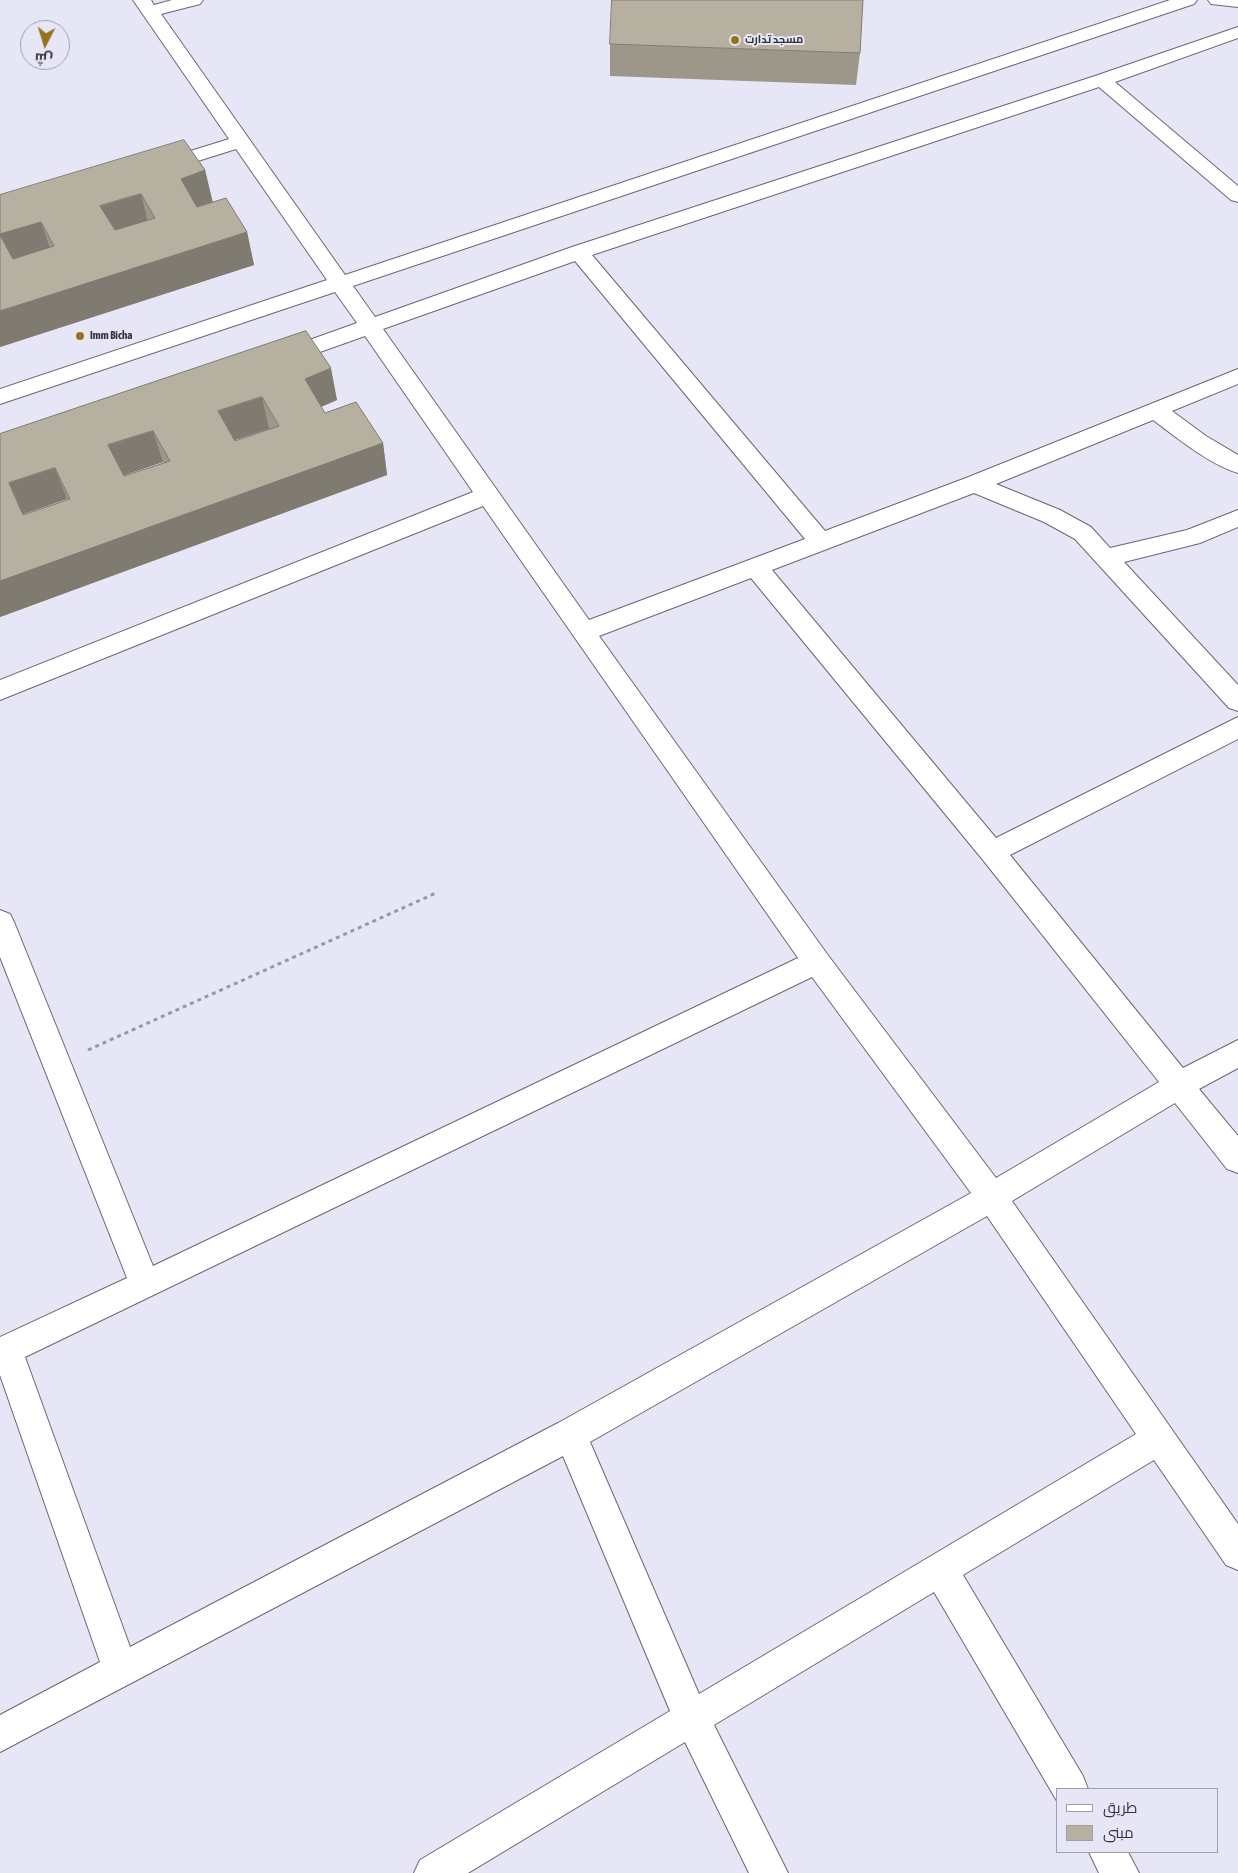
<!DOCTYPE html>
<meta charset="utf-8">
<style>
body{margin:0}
#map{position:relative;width:1238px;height:1873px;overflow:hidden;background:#e6e6f6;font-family:"Asap Condensed",Cairo,sans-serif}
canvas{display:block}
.legend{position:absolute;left:1056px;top:1788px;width:162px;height:65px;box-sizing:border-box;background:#e6e6f6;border:1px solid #9f9fab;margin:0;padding:6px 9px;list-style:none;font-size:15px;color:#35343b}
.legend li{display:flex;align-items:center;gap:10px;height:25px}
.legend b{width:25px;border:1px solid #9f9fab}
.north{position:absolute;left:20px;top:20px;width:50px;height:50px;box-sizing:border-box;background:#e6e6f6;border:1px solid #9f9fab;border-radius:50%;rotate:185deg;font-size:14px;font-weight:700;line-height:20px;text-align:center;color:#35343b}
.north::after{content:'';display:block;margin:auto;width:18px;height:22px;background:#94731b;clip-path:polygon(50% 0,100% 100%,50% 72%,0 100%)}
</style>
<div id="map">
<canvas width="1238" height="1873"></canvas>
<ul class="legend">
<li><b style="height:6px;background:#fff"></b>طريق</li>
<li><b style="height:14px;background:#b6b0a1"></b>مبنى</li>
</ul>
<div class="north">ش</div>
</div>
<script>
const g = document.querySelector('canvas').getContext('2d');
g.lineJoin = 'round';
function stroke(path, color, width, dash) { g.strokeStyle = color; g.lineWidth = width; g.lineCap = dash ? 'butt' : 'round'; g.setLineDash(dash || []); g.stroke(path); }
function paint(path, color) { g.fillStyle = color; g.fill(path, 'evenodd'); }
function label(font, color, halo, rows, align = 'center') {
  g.font = font + ' "Asap Condensed",Cairo,sans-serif'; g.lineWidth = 4; g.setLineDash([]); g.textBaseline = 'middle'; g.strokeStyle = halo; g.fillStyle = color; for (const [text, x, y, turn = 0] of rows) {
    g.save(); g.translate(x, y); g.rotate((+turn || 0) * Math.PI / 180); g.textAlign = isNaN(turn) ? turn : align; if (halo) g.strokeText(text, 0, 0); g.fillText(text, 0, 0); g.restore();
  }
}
const street = new Path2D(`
 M133,0H151L154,5L172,0H203L200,4L161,14L345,275L1170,0H1197L1194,4L353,286L375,317L572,247L1095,76L1238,27V38L1115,82L1238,186V202L1231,200L1099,87L592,255L825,531L966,478L1238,369V384L1172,411L1206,436L1238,455V473C1210,465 1176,437 1153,420L996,484L1060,510L1091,527L1110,548L1187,530L1238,510V527L1200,543L1124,562L1238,685V711L1229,708L1075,539L1044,522L974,493L772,570L996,838L1238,717V739L1010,855L1183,1068L1238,1040V1068L1199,1089L1238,1136V1173L1227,1169L1175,1103L1012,1201L1238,1524V1570L1226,1565L1154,1460L963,1575L1083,1776L1088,1789H1057V1801L934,1592L714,1725L788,1873H749L685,1742L468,1873H414L420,1860L670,1711L563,1456L0,1752V1715L100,1662L0,1375V1337L127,1278L0,957V910L10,914L14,922L153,1266L798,958L483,506L0,700V680L473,492L365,336L289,363L281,365L273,363L270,358L273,353L357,323L335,292L0,404V389L327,280L236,149L166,171L159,173L152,171L149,167L152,163L229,139ZM575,261L805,539L589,620L383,329ZM751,578L983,860L1159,1082L996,1178L827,954L599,636ZM812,977L971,1193L558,1423L130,1647L25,1357ZM987,1216L1136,1434L699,1694L590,1442Z
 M1208,0H1238V7L1211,4Z
 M1089,1852H1128L1139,1873H1099Z`);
stroke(street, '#686775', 2);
stroke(new Path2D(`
 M88,1050L436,893`), '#9898a4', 3, [4, 4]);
paint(street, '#fff');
paint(new Path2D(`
 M610,44L860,53L856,85L610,76Z
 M205,170L212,202L247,232L254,265L0,347V195Z
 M306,331L337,400L321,407L325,413L383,443L387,475L0,617V434ZM269,429V430L235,441V440ZM163,462V463L124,476V475ZM67,499V500L23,515V514Z`), '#9d978a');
paint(new Path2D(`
 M205,170L213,203L189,212L181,179Z
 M141,194L149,227L110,239L100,206Z
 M41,222L52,254L11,266L0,234Z
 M247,232L254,265L0,347V311Z
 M331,368L337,400L311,411L305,379Z
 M262,397L269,429L226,443L218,411Z
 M153,431L163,462L119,477L108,445Z
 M383,443L387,475L0,617V581Z
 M55,468L67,499L21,515L9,483Z`), '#7f7b71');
const building = new Path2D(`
 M612,0H863L860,53L610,44Z
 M184,140L205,170L181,179L197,207L226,198L247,232L0,311V235L13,259L54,246L41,222L0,234V195ZM141,194L155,218L115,230L100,206Z
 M306,331L331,368L305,379L325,413L356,402L383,443L0,581V434ZM262,397L279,426L235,441L218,411ZM153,431L170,461L124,476L108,445ZM55,468L70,499L23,515L9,483Z`);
paint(building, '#b6b0a1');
stroke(building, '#7f7b71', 1);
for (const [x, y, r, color] of [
 [735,40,5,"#94731b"],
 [80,336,5,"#94731b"]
]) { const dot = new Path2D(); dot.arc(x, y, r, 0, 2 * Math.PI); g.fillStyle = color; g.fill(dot); stroke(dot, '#e6e6f6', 2); }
label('bold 11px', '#35343b', '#e6e6f6', [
 ["مسجد تدارت",745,40],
 ["Imm Bicha",90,336]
], 'left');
</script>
